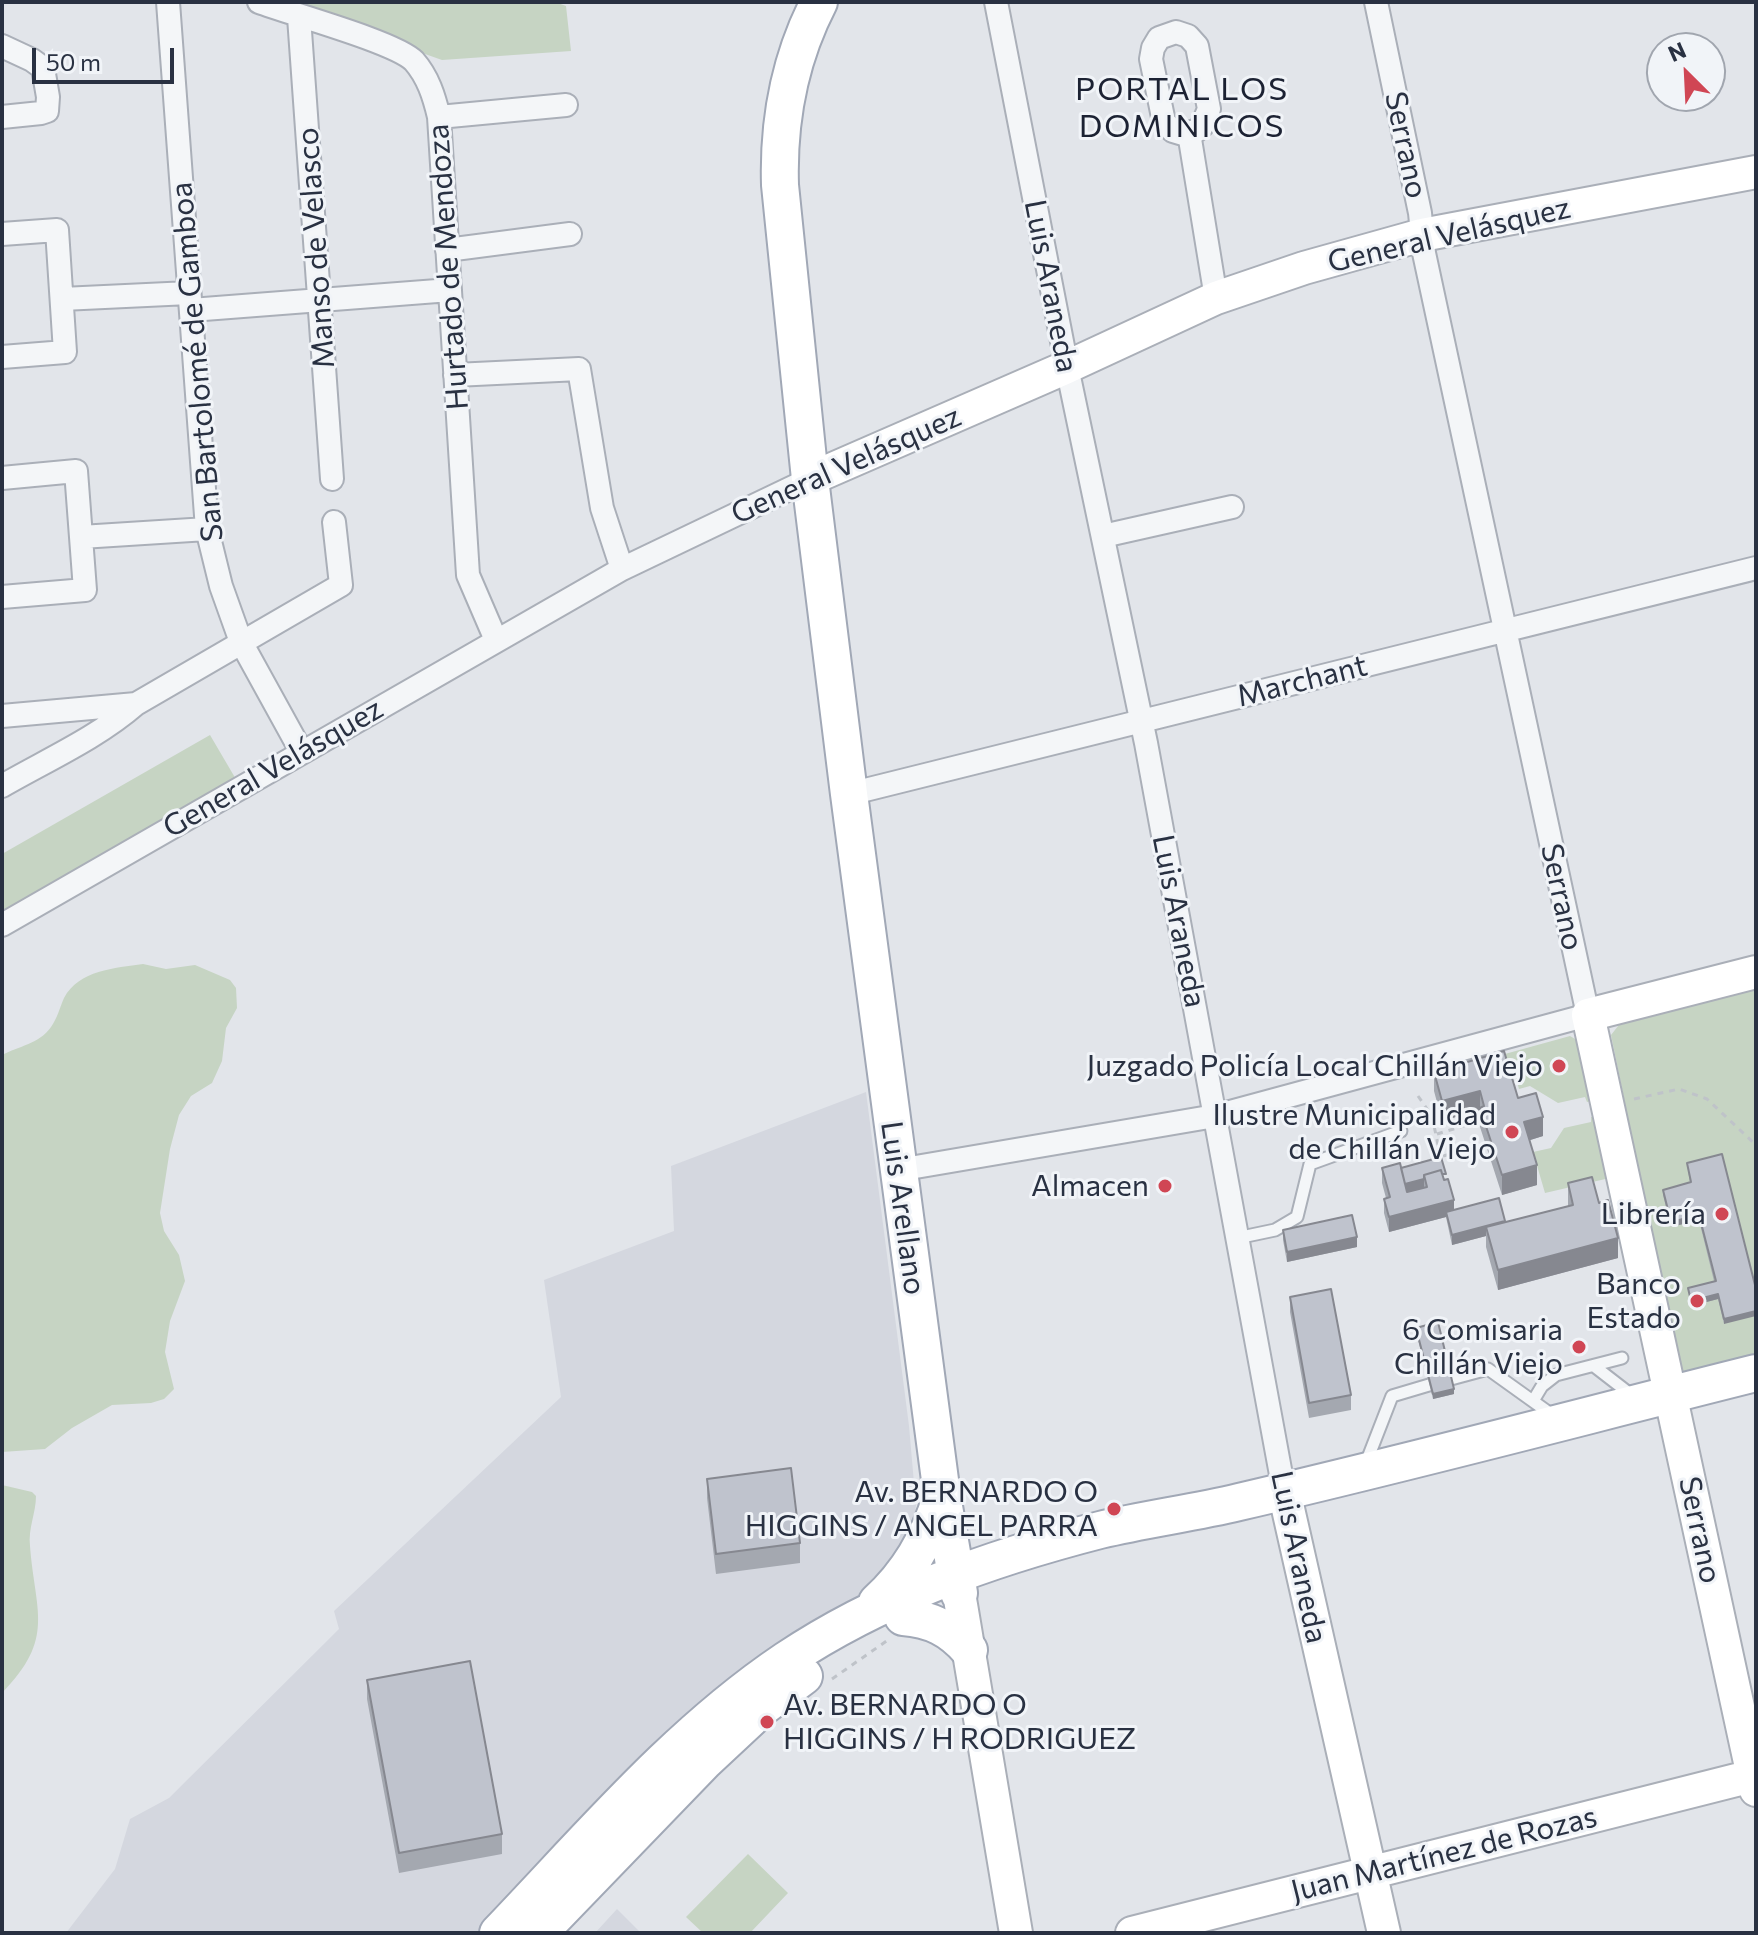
<!DOCTYPE html>
<meta charset="utf-8">
<style>
body{margin:0}
#map{position:relative;width:1758px;height:1935px;overflow:hidden;background:#e2e5ea;font-family:Commissioner,sans-serif}
canvas{display:block}
.frame{position:absolute;inset:0;border:4px solid #293142;pointer-events:none}
.north{position:absolute;left:1646px;top:32px;width:80px;height:80px;box-sizing:border-box;background:#f1f4f8;border:2px solid #a1a6af;border-radius:50%;rotate:336deg;font-size:22px;font-weight:700;line-height:32px;text-align:center;color:#293142}
.north::after{content:'';display:block;margin:auto;width:28px;height:36px;background:#d04654;clip-path:polygon(50% 0,100% 100%,50% 72%,0 100%)}
.scale{position:absolute;left:32px;top:48px;width:142px;height:36px;box-sizing:border-box;border:4px solid #293142;border-top:0;padding-left:10px;font-size:24px;line-height:28px;white-space:nowrap;color:#293142;-webkit-text-stroke:6px #f1f4f8;paint-order:stroke}
</style>
<div id="map">
<canvas width="1758" height="1935"></canvas>
<div class="frame"></div>
<div class="north">N</div>
<div class="scale">50 m</div>
</div>
<script>
const g = document.querySelector('canvas').getContext('2d');
g.lineJoin = 'round';
function paint(path, color) { g.fillStyle = color; g.fill(path, 'evenodd'); }
function stroke(path, color, width, dash) { g.strokeStyle = color; g.lineWidth = width; g.lineCap = dash ? 'butt' : 'round'; g.setLineDash(dash || []); g.stroke(path); }
function label(font, color, halo, rows, align = 'center') {
  g.font = font + ' Commissioner,sans-serif'; g.lineWidth = 6; g.setLineDash([]); g.textBaseline = 'middle'; g.strokeStyle = halo; g.fillStyle = color; for (const [text, x, y, turn = 0] of rows) {
    g.save(); g.translate(x, y); g.rotate((+turn || 0) * Math.PI / 180); g.textAlign = isNaN(turn) ? turn : align; if (halo) g.strokeText(text, 0, 0); g.fillText(text, 0, 0); g.restore();
  }
}
paint(new Path2D(`
 M866,1092L909,1426L916,1506L905,1560L863,1594L807,1631L593,1820L480,1933H66L115,1869L130,1819L169,1798L339,1629L334,1611L561,1397L544,1280L674,1231L671,1166Z
 M617,1909L641,1933H595Z`), '#d4d7df');
paint(new Path2D(`
 M278,2H555L566,6L571,51L442,60Z
 M210,735L237,781L2,918V854Z
 M143,964L166,969L195,965L230,980L236,988L237,1008L226,1028L222,1061L212,1083L191,1096L179,1115L170,1149L160,1213L164,1231L179,1255L185,1281L170,1321L165,1352L174,1389L164,1399L151,1403L112,1405L72,1428L45,1449L2,1452V1055C19,1046 39,1044 51,1027C57,1019 60,1007 64,998C79,970 115,968 143,964Z
 M1756,988V1357L1681,1377L1611,1035L1622,1021Z
 M1570,1036L1587,1046L1598,1099L1587,1102L1585,1097L1558,1103L1530,1086L1519,1089L1512,1064L1497,1068L1494,1057Z
 M1600,1115L1614,1177L1545,1193L1533,1152L1551,1148L1564,1128L1591,1122V1117Z
 M2,1485L32,1492L36,1496C36,1513 28,1528 30,1546C35,1612 56,1638 2,1693Z
 M748,1854L788,1893L750,1933H703L686,1917Z`), '#c6d4c3');
const lane = new Path2D(`
 M1237,1238L1275,1230L1297,1217L1310,1164L1401,1131
 M1594,1366L1634,1397
 M1451,1379L1488,1369L1555,1417
 M1533,1401L1542,1386L1556,1375L1622,1358
 M1366,1463L1392,1396L1429,1385`);
const street = new Path2D(`
 M168,2L207,529L221,586L241,642L301,751
 M259,2C291,14 395,42 414,61C428,77 434,96 439,117L468,575L496,640
 M996,2L1067,367L1146,743L1284,1491
 M299,17L332,479
 M1176,32L1188,36L1197,46L1209,109L1202,126L1196,131L1183,134L1173,131L1164,122L1151,59L1153,48L1159,38Z
 M2,46L32,60L43,68L48,97L47,111L41,113L2,117
 M439,117L566,105
 M1189,133L1216,298
 M2,234L57,230L65,352L2,357
 M447,250L570,234
 M62,299L189,293
 M191,310L450,290
 M455,375L579,369L602,508L622,569
 M2,478L76,471L85,590L2,597
 M1103,536L1232,507
 M81,537L207,529
 M2,716L136,704
 M2,786C47,760 97,738 136,704L341,585L334,522
 M849,794L1756,568
 M2,925L622,569L810,479
 M898,1170L1215,1116L1588,1015L1424,253L1420,213L1376,2`);
const secondary = new Path2D(`
 M810,479L1067,367L1216,298L1304,268L1422,235L1756,172
 M1756,972L1588,1015L1756,1790
 M1284,1491L1384,1933
 M959,1593L1016,1933
 M1132,1933L1756,1775`);
const primary = new Path2D(`
 M819,2C789,60 778,120 780,185L810,479L849,794L942,1495L959,1593
 M877,1602C909,1573 929,1538 941,1497
 M903,1617C931,1619 951,1629 969,1650
 M498,1933C589,1838 676,1734 786,1660C880,1597 991,1558 1100,1530C1146,1519 1193,1513 1239,1502C1412,1462 1584,1416 1756,1373
 M539,1933L705,1761L764,1706L804,1676`);
stroke(lane, '#aaafb8', 15);
stroke(street, '#aaafb8', 26);
stroke(secondary, '#aaafb8', 36);
stroke(primary, '#a1a8b6', 40);
stroke(new Path2D(`
 M1418,1096L1432,1116L1441,1159
 M1634,1099L1679,1089L1707,1099L1756,1145
 M1437,1134L1483,1120
 M1443,1156L1485,1145
 M832,1679L888,1640`), '#bfc3c9', 3, [6, 6]);
stroke(lane, '#f4f6f8', 11);
stroke(street, '#f4f6f8', 22);
stroke(secondary, '#fff', 32);
stroke(primary, '#fff', 36);
paint(new Path2D(`
 M1434,1072L1518,1098L1543,1136L1530,1140L1537,1185L1502,1195L1480,1127V1110L1442,1121L1434,1091Z
 M1687,1163L1756,1289L1724,1324L1718,1299L1691,1306L1688,1288L1714,1281L1699,1220L1671,1227L1663,1195V1190L1690,1183Z
 M1382,1168H1401L1446,1180L1454,1210L1505,1222L1568,1206V1183L1599,1203L1618,1258L1498,1290L1486,1247V1236L1452,1245L1446,1217L1389,1232L1384,1213V1199L1386,1198L1382,1183Z
 M1283,1230L1357,1247L1287,1262L1283,1240Z
 M1756,1250V1269L1754,1268V1253Z
 M1290,1297L1351,1395V1410L1309,1418L1290,1312Z
 M1416,1328L1454,1394L1433,1399L1416,1332Z
 M707,1479L800,1543V1563L716,1574L707,1498Z
 M367,1680L502,1834V1854L399,1873L367,1699Z`), '#a4a8b0');
paint(new Path2D(`
 M1480,1091V1110L1442,1121V1101Z
 M1543,1117V1136L1524,1142V1122Z
 M1537,1165V1185L1502,1195V1175Z
 M1424,1179V1189L1404,1194V1184Z
 M1454,1200V1215L1446,1212V1217L1389,1232V1217Z
 M1699,1215V1220L1671,1227V1222Z
 M1505,1221V1231L1486,1227V1236L1452,1245V1235Z
 M1357,1237V1247L1287,1262V1252Z
 M1618,1238V1258L1498,1290V1270Z
 M1718,1294V1299L1691,1306V1301Z
 M1756,1311V1316L1724,1324V1319Z
 M1454,1389V1394L1433,1399V1394Z`), '#868890');
const building = new Path2D(`
 M1504,1051L1518,1098L1536,1093L1543,1117L1524,1122L1537,1165L1502,1175L1480,1108L1484,1106L1480,1091L1442,1101L1434,1072Z
 M1722,1154L1756,1289V1311L1724,1319L1718,1294L1691,1301L1688,1288L1716,1281L1699,1215L1671,1222L1663,1190L1691,1182L1687,1163Z
 M1441,1157L1446,1174H1442L1441,1170L1424,1175V1179L1405,1184L1401,1168Z
 M1400,1163L1407,1192L1427,1187L1424,1175L1441,1170L1444,1180L1448,1179L1454,1200L1389,1217L1384,1199L1390,1197L1382,1168Z
 M1592,1177L1599,1203L1608,1200L1618,1238L1498,1270L1486,1227L1573,1205L1568,1183Z
 M1499,1198L1505,1221L1452,1235L1446,1212Z
 M1352,1215L1357,1237L1287,1252L1283,1230Z
 M1331,1289L1351,1395L1309,1403L1290,1297Z
 M1438,1322L1454,1389L1433,1394L1416,1328Z
 M791,1468L800,1543L716,1554L707,1479Z
 M470,1661L502,1834L399,1853L367,1680Z`);
paint(building, '#bfc3cd');
stroke(building, '#868890', 2);
for (const [x, y, r, color] of [
 [1559,1066,8,"#d04654"],
 [1512,1132,8,"#d04654"],
 [1165,1186,8,"#d04654"],
 [1722,1214,8,"#d04654"],
 [1697,1301,8,"#d04654"],
 [1579,1347,8,"#d04654"],
 [1114,1509,8,"#d04654"],
 [767,1722,8,"#d04654"]
]) { const dot = new Path2D(); dot.arc(x, y, r, 0, 2 * Math.PI); g.fillStyle = color; g.fill(dot); stroke(dot, '#f1f4f8', 3); }
label('30px', '#293142', '#f1f4f8', [
 ["Serrano",1406,145,78],
 ["General Velásquez",1449,235,-13],
 ["Manso de Velasco",316,248,-94],
 ["Hurtado de Mendoza",448,267,-94],
 ["Luis Araneda",1051,286,79],
 ["San Bartolomé de Gamboa",197,362,-95],
 ["General Velásquez",846,465,-24],
 ["Marchant",1302,681,-14],
 ["General Velásquez",273,768,-30],
 ["Serrano",1562,897,78],
 ["Luis Araneda",1179,921,79],
 ["Luis Arellano",903,1208,82],
 ["Serrano",1700,1530,78],
 ["Luis Araneda",1299,1557,78],
 ["Juan Martínez de Rozas",1444,1854,-14]
]);
label('30px', '#293142', '#f1f4f8', [
 ["Juzgado Policía Local Chillán Viejo",1543,1066],
 ["Ilustre Municipalidad",1496,1115],
 ["de Chillán Viejo",1496,1149],
 ["Almacen",1149,1186],
 ["Librería",1706,1214],
 ["Banco",1681,1284],
 ["Estado",1681,1318],
 ["6 Comisaria",1563,1330],
 ["Chillán Viejo",1563,1364],
 ["Av. BERNARDO O",1098,1492],
 ["HIGGINS / ANGEL PARRA",1098,1526],
 ["Av. BERNARDO O",783,1705,"left"],
 ["HIGGINS / H RODRIGUEZ",783,1739,"left"]
], 'right');
g.letterSpacing = '2px';
label('32px', '#1c2233', '#f1f4f8', [
 ["PORTAL LOS",1182,89],
 ["DOMINICOS",1182,126]
]);
g.letterSpacing = '0px';
</script>
